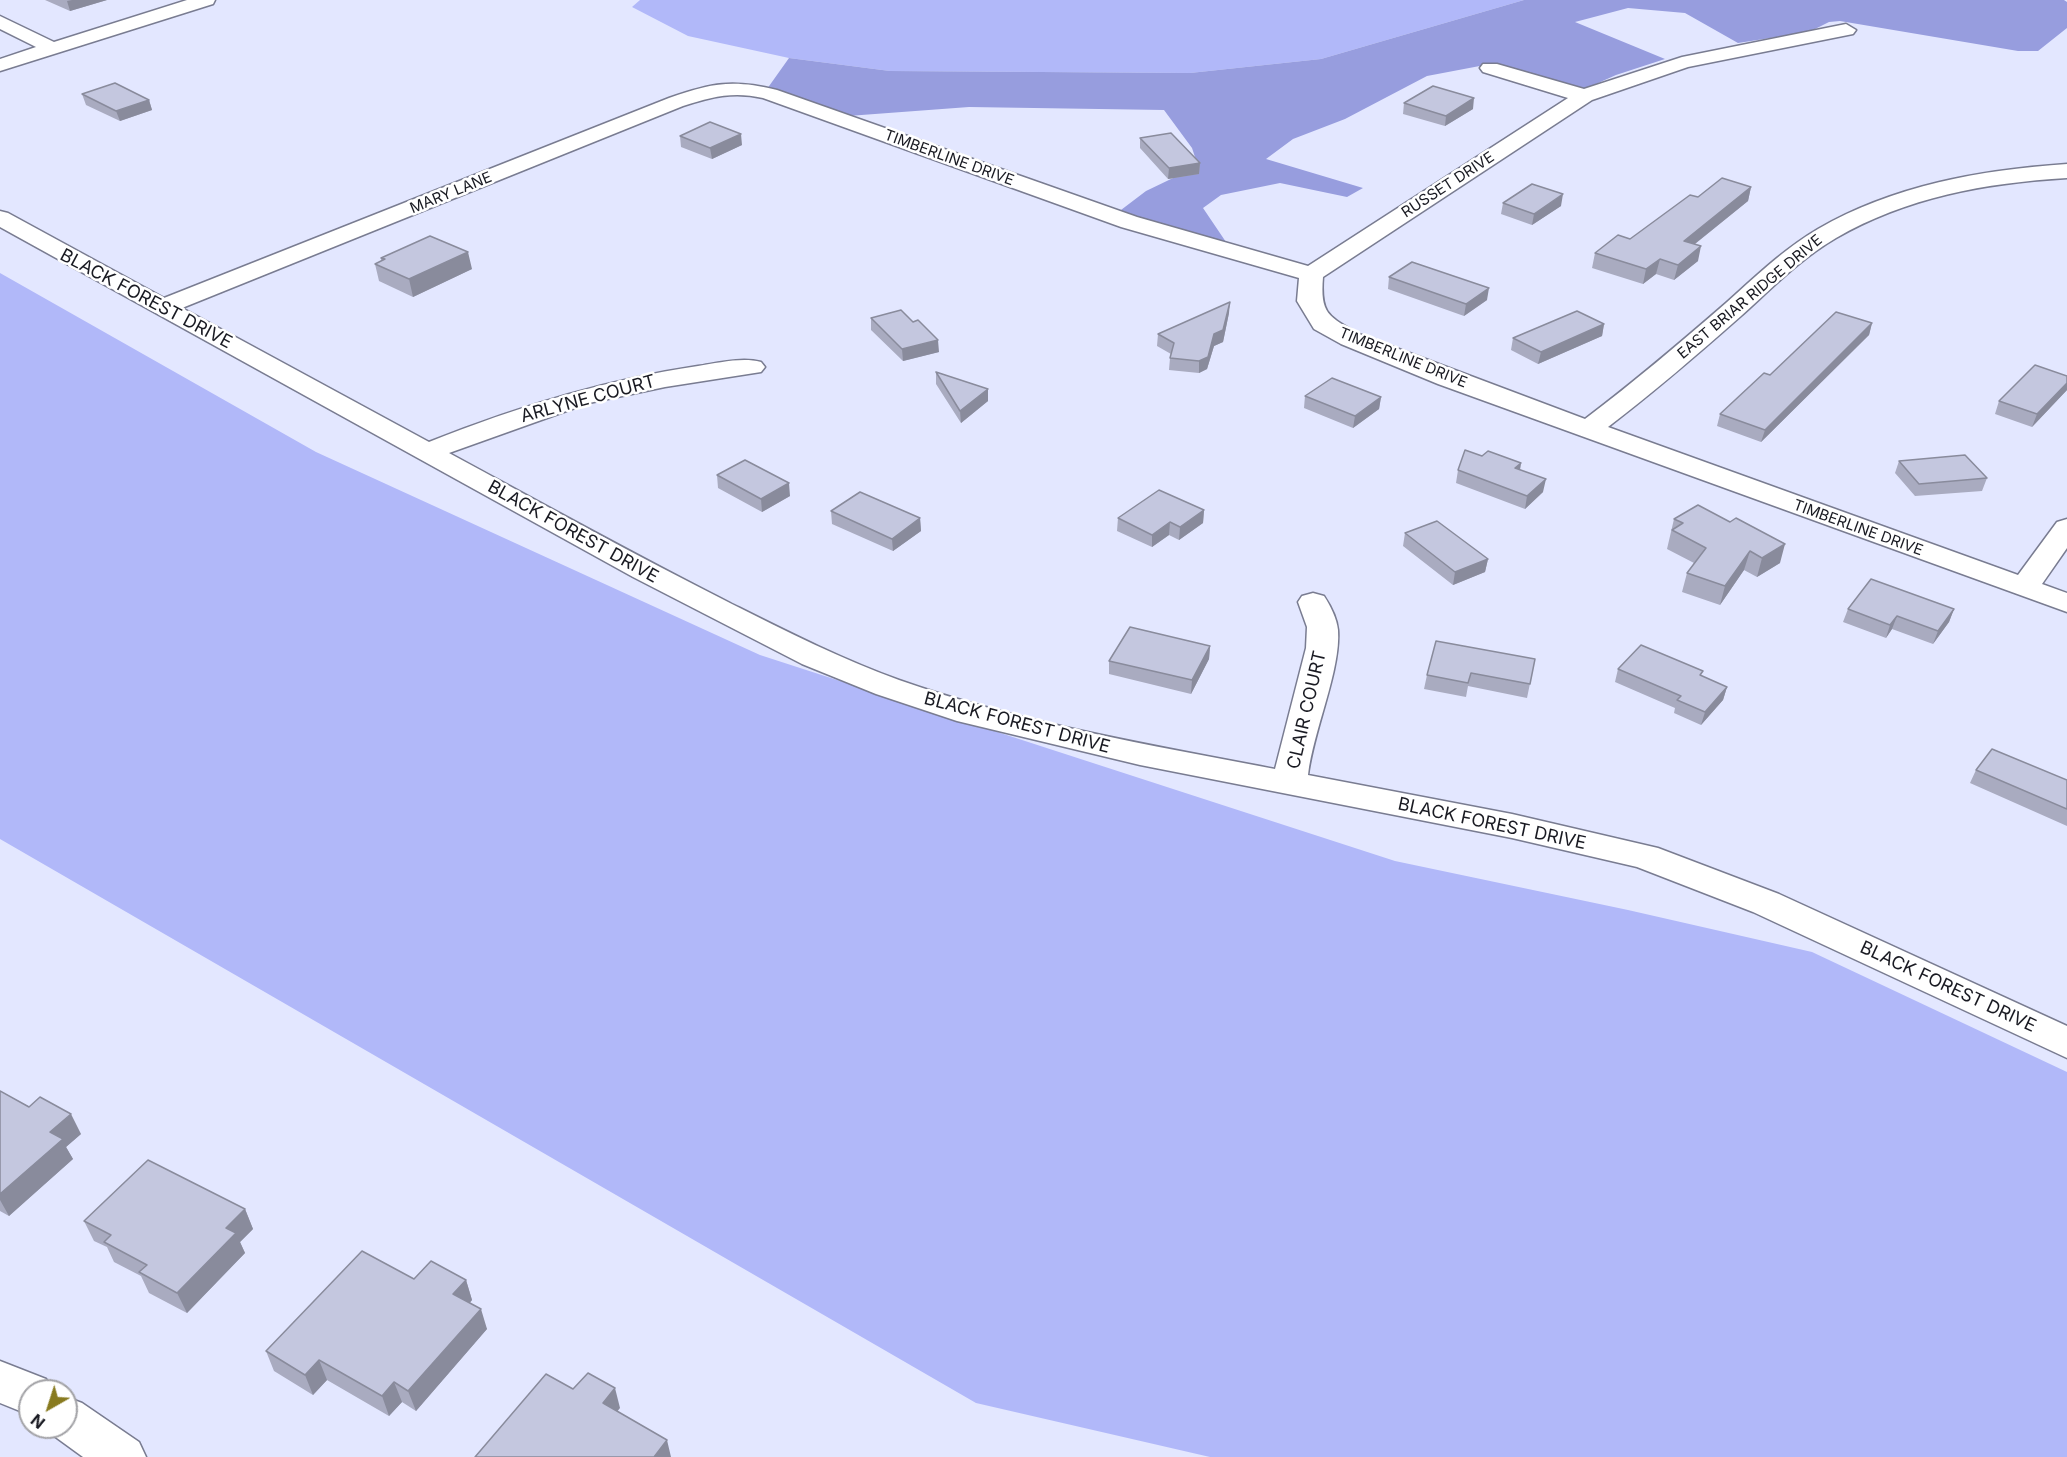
<!DOCTYPE html>
<style>
body{margin:0}
#map{position:relative;width:2067px;height:1457px;overflow:hidden;background:#e3e7ff;font-family:Inter,sans-serif}
canvas{display:block}
.north{position:absolute;left:18px;top:1379px;width:60px;height:60px;box-sizing:border-box;background:#fff;border:2px solid #a3a3a7;border-radius:50%;rotate:219deg;font-size:16px;font-weight:700;line-height:24px;text-align:center;color:#191a22}
.north::after{content:'';display:block;margin:auto;width:21px;height:27px;background:#887a1f;clip-path:polygon(50% 0,100% 100%,50% 72%,0 100%)}
</style>
<div id="map">
<canvas width="2067" height="1457"></canvas>
<div class="north">N</div>
</div>
<script>
const g = document.querySelector('canvas').getContext('2d');
g.lineJoin = 'round';
function paint(path, color) { g.fillStyle = color; g.fill(path, 'evenodd'); }
function stroke(path, color, width, dash) { g.strokeStyle = color; g.lineWidth = width; g.lineCap = dash ? 'butt' : 'round'; g.setLineDash(dash || []); g.stroke(path); }
function label(font, color, halo, rows, align = 'center') {
  g.font = font + ' Inter,sans-serif'; g.lineWidth = 5; g.setLineDash([]); g.textBaseline = 'middle'; g.strokeStyle = halo; g.fillStyle = color; for (const [text, x, y, turn = 0] of rows) {
    g.save(); g.translate(x, y); g.rotate((+turn || 0) * Math.PI / 180); g.textAlign = isNaN(turn) ? turn : align; if (halo) g.strokeText(text, 0, 0); g.fillText(text, 0, 0); g.restore();
  }
}
paint(new Path2D(`
 M640,0H1524L1321,59L1190,73L890,71L789,58L688,36L632,7Z
 M0,273L316,452L760,655L1395,861L1628,910L1812,952L2067,1072V1457H1210L976,1403L0,839Z`), '#b1b8f9');
paint(new Path2D(`
 M1524,0H2064L2067,2V28L2038,51H2018L1840,21L1829,22L1809,32L1738,43L1685,13L1628,8L1575,22L1665,59L1616,75L1587,88L1576,89L1485,65L1427,76L1345,119L1293,139L1266,159L1363,188L1347,197L1280,183L1221,195L1203,208L1228,245L1117,213L1146,191L1198,166L1192,148L1164,110L969,107L848,116L767,89L789,58L890,71L1190,73L1321,59Z`), '#979dde');
const minor = new Path2D(`
 M187,0H215L213,4L0,71V59L36,47L0,29V16L54,42Z
 M1846,24L1856,30L1853,34L1688,67L1592,100L1323,277C1320,314 1328,316 1359,334L1585,419C1634,382 1680,343 1726,303C1755,277 1784,249 1818,229C1894,185 1981,170 2067,164V178C1985,183 1907,197 1836,238C1800,259 1771,289 1741,316C1698,354 1654,392 1608,427L2018,575L2057,522L2067,519V548L2042,584L2067,593V612L1438,384L1341,344L1314,329L1297,301L1299,278L1121,227L763,98C733,91 711,97 683,106L182,308L429,442C517,407 604,380 698,366C718,363 742,357 761,362L765,367L761,372L665,387L589,403L449,453C543,504 635,555 730,603C786,631 841,659 899,680C1021,723 1149,745 1275,769L1306,648L1307,627L1298,602L1302,596L1313,593L1324,596C1330,605 1337,619 1338,630C1341,670 1313,731 1308,775L1512,814L1658,848L1779,894L2067,1026V1058L1753,912L1637,867L1512,838L1140,765L957,721L876,694L802,664L633,577L0,227V211L8,213L164,298L669,98C711,83 733,79 777,90L1137,217L1308,266L1568,98L1483,72L1480,68L1483,64H1497L1584,89L1682,57Z
 M0,1361L46,1379L52,1391H30V1415L0,1403Z
 M66,1397L82,1403L139,1442L146,1457H83L50,1433L47,1427H66Z`);
stroke(minor, '#797c91', 3);
paint(minor, '#fff');
paint(new Path2D(`
 M45,0H107L70,11Z
 M82,94L149,100L152,110L120,121L86,105Z
 M1404,103L1473,109L1445,126L1403,114Z
 M680,136L742,145L712,159L681,147Z
 M1140,138L1200,163L1199,174L1168,179L1140,148Z
 M1751,187L1748,201L1695,244L1698,261L1674,280L1656,274L1643,284L1592,268L1595,253L1630,239L1698,197Z
 M1503,203L1561,206L1532,225L1501,214Z
 M381,258L472,269L413,297L379,281L375,264L381,261Z
 M1389,277L1487,300L1464,316L1388,289Z
 M1229,313L1223,342L1214,346L1207,369L1199,373L1169,370L1170,358L1171,354L1157,346L1158,334Z
 M871,318L939,352L903,361L871,330Z
 M1872,323L1869,335L1761,442L1717,426L1720,414L1770,375Z
 M1604,324L1602,336L1538,364L1511,350L1513,338Z
 M936,372L988,389V401L961,423L936,384Z
 M2067,376V390L2032,427L1995,414L1999,401Z
 M1305,396L1381,397L1379,409L1353,428L1304,408Z
 M1482,456L1521,463L1520,470L1543,492L1525,509L1456,483L1458,470Z
 M1899,461L1987,478L1982,491L1915,496L1895,473Z
 M717,475L790,496L762,512L718,488Z
 M1204,510L1203,523L1179,540L1169,535L1152,547L1117,531L1118,518Z
 M831,511L920,518L921,531L893,551L832,524Z
 M1674,519L1780,563L1757,577L1744,570L1720,605L1682,592L1687,573L1694,563L1667,549Z
 M1405,533L1488,559L1485,572L1453,585L1403,546Z
 M1848,609H1954L1949,622L1933,644L1892,629L1886,638L1843,622Z
 M1210,646L1209,659L1191,694L1109,674V661Z
 M1535,659L1527,698L1468,686L1466,697L1424,689L1427,675Z
 M1618,669L1702,676L1727,687L1723,700L1701,725L1674,713L1675,708L1615,682Z
 M1976,770L2067,780V826L1970,783Z
 M0,1091L81,1134L66,1147L73,1159L9,1216L0,1211Z
 M245,1209L253,1229L240,1242L245,1253L187,1313L149,1293L141,1276L114,1262L107,1247L94,1241L84,1221Z
 M414,1279L466,1280L472,1300L470,1303L487,1329L416,1411L402,1402L389,1416L327,1380L313,1395L274,1371L266,1351Z`), '#a9abc0');
paint(new Path2D(`
 M72,0H107L70,11L67,1Z
 M1474,98L1473,109L1445,126L1446,116Z
 M149,100L152,110L120,121L116,111Z
 M741,134L742,145L712,159L710,148Z
 M1200,163L1199,174L1168,179L1169,168Z
 M1751,187L1748,201L1681,255L1684,241Z
 M1563,194L1561,206L1532,225L1534,214Z
 M1701,246L1698,261L1674,280L1678,265Z
 M468,252L472,269L413,297L409,279Z
 M1660,259L1656,274L1643,284L1646,269Z
 M1489,288L1487,300L1464,316L1466,304Z
 M1230,302L1229,313L1223,342L1214,346L1207,369L1199,373V361Z
 M1872,323L1869,335L1761,442L1765,430Z
 M1604,324L1602,336L1538,364L1541,352Z
 M938,340L939,352L903,361L902,349Z
 M2067,383V390L2032,427L2037,414Z
 M988,389V401L961,423L960,411Z
 M1381,397L1379,409L1353,428L1355,416Z
 M1521,463L1519,475L1515,468Z
 M1546,479L1543,492L1525,509L1527,496Z
 M789,483L790,496L762,512L761,499Z
 M1204,510L1203,523L1179,540L1180,527Z
 M920,518L921,531L893,551L892,539Z
 M1170,522L1169,535L1152,547V535Z
 M1785,544L1780,563L1757,577L1762,558Z
 M1750,551L1744,570L1720,605L1725,586Z
 M1488,559L1485,572L1453,585L1455,572Z
 M1954,609L1949,622L1933,644L1938,631Z
 M1897,616L1892,629L1886,638L1890,625Z
 M1210,646L1209,659L1191,694L1192,680Z
 M1727,687L1723,700L1701,725L1705,712Z
 M71,1114L81,1134L66,1147L73,1159L9,1216L0,1200V1194L50,1132Z
 M245,1209L253,1229L240,1242L245,1253L187,1313L177,1293L226,1228Z
 M466,1280L472,1300L459,1314L453,1294Z
 M481,1309L487,1329L416,1411L408,1391Z
 M319,1360L327,1380L313,1395L305,1375Z
 M394,1382L402,1402L389,1416L382,1396Z
 M615,1388L620,1408L608,1423L603,1403Z
 M667,1440L671,1457H654Z`), '#898b9c');
const building = new Path2D(`
 M115,83L149,100L116,111L82,94Z
 M1433,86L1474,98L1446,116L1404,103Z
 M710,122L741,134L710,148L680,136Z
 M1171,133L1200,163L1169,168L1140,138Z
 M1722,178L1751,187L1684,241L1701,246L1678,265L1660,259L1646,269L1595,253L1618,235L1630,239L1690,195L1698,197Z
 M1532,184L1563,194L1534,214L1503,203Z
 M430,236L468,252L409,279L375,264L385,259L381,258Z
 M1412,262L1489,288L1466,304L1389,277Z
 M1230,302L1223,330L1214,334L1208,357L1199,361L1170,358L1174,343L1158,334Z
 M901,310L913,322L918,320L938,340L902,349L871,318Z
 M1577,311L1604,324L1541,352L1513,338Z
 M1836,312L1872,323L1765,430L1720,414L1764,373L1770,375Z
 M2035,365L2067,376V383L2037,414L1999,401Z
 M936,372L988,389L960,411Z
 M1332,378L1381,397L1355,416L1305,396Z
 M1465,450L1482,456L1488,451L1521,463L1515,468L1546,479L1527,496L1458,470Z
 M1965,455L1987,478L1919,484L1899,461Z
 M745,460L789,483L761,499L717,475Z
 M1159,490L1204,510L1180,527L1170,522L1152,535L1118,518Z
 M860,492L920,518L892,539L831,511Z
 M1698,505L1730,522L1736,518L1785,544L1762,558L1750,551L1725,586L1687,573L1706,548L1672,530L1683,523L1674,519Z
 M1437,521L1488,559L1455,572L1405,533Z
 M1871,579L1954,609L1938,631L1897,616L1890,625L1848,609Z
 M1130,627L1210,646L1192,680L1109,661Z
 M1436,641L1535,659L1530,684L1471,673L1468,683L1427,675Z
 M1641,645L1703,671L1700,675L1727,687L1705,712L1677,700L1681,696L1618,669Z
 M1992,749L2067,780V809L1976,770Z
 M0,1091L29,1107L40,1097L71,1114L50,1132L63,1139L0,1194Z
 M148,1160L245,1209L226,1228L236,1233L177,1293L139,1272L147,1265L104,1242L111,1235L84,1221Z
 M362,1251L414,1279L431,1261L466,1280L453,1294L481,1309L408,1391L394,1382L382,1396L319,1360L305,1375L266,1351Z
 M588,1373L615,1388L603,1403L667,1440L654,1457H475L546,1374L573,1389Z`);
paint(building, '#c4c7df');
stroke(building, '#898b9c', 1.5);
label('15px', '#191a22', '#fff', [
 ["TIMBERLINE DRIVE",949,158,20],
 ["RUSSET DRIVE",1448,185,-33],
 ["MARY LANE",451,193,-22],
 ["EAST BRIAR RIDGE DRIVE",1750,297,-40],
 ["TIMBERLINE DRIVE",1403,358,22],
 ["TIMBERLINE DRIVE",1858,528,20]
]);
label('18px', '#191a22', '#fff', [
 ["BLACK FOREST DRIVE",146,299,28],
 ["ARLYNE COURT",588,399,-15],
 ["BLACK FOREST DRIVE",573,532,29],
 ["CLAIR COURT",1307,710,-77],
 ["BLACK FOREST DRIVE",1017,723,15],
 ["BLACK FOREST DRIVE",1492,824,12],
 ["BLACK FOREST DRIVE",1948,987,25]
]);
</script>
